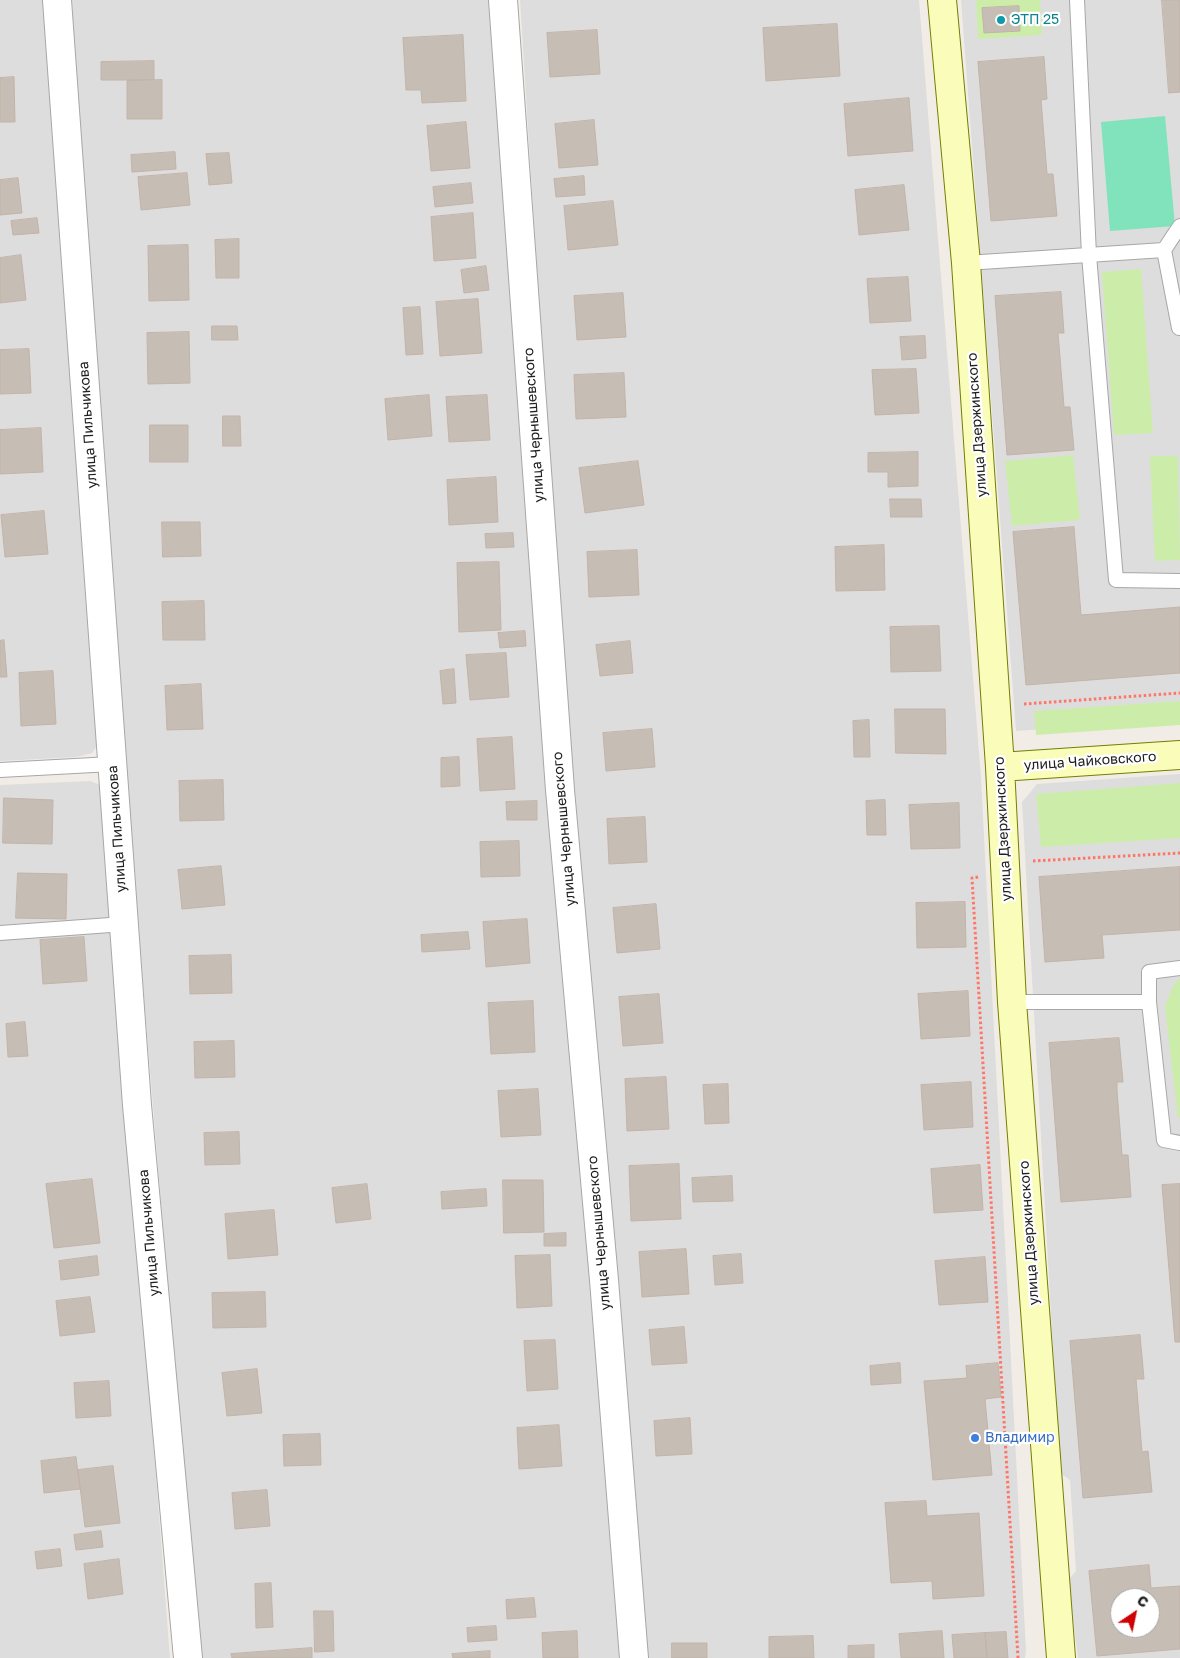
<!DOCTYPE html>
<meta charset="utf-8">
<style>
body{margin:0}
#map{position:relative;width:1180px;height:1658px;overflow:hidden;background:#f1ede6;font-family:"Golos Text",sans-serif}
canvas{display:block}
.north{position:absolute;left:1110px;top:1588px;width:50px;height:50px;box-sizing:border-box;background:#fff;border:1px solid #a6a6a6;border-radius:50%;rotate:34deg;font-size:14px;font-weight:700;line-height:20px;text-align:center;color:#202020}
.north::after{content:'';display:block;margin:auto;width:18px;height:22px;background:#d00003;clip-path:polygon(50% 0,100% 100%,50% 72%,0 100%)}
</style>
<div id="map">
<canvas width="1180" height="1658"></canvas>
<div class="north">С</div>
</div>
<script>
const g = document.querySelector('canvas').getContext('2d');
g.lineJoin = 'round';
function paint(path, color) { g.fillStyle = color; g.fill(path, 'evenodd'); }
function stroke(path, color, width, dash) { g.strokeStyle = color; g.lineWidth = width; g.lineCap = dash ? 'butt' : 'round'; g.setLineDash(dash || []); g.stroke(path); }
function label(font, color, halo, rows, align = 'center') {
  g.font = font + ' "Golos Text",sans-serif'; g.lineWidth = 4.5; g.setLineDash([]); g.textBaseline = 'middle'; g.strokeStyle = halo; g.fillStyle = color; for (const [text, x, y, turn = 0] of rows) {
    g.save(); g.translate(x, y); g.rotate((+turn || 0) * Math.PI / 180); g.textAlign = isNaN(turn) ? turn : align; if (halo) g.strokeText(text, 0, 0); g.fillText(text, 0, 0); g.restore();
  }
}
paint(new Path2D(`
 M0,0H46L103,737L92,753L77,757L0,761Z
 M72,0H489L504,165L620,1658H199L126,783L83,206Z
 M520,0H919L981,778L1026,1651L1025,1658H646L569,785Z
 M961,0H1180V720L1016,731Z
 M1180,774V1658H1078L1068,1580L1076,1571L1070,1480L1060,1473L1022,802L1037,784ZM1120,1598H1150V1628H1120Z
 M90,781L101,785L141,1280L170,1658H0V785Z`), '#dedddd');
paint(new Path2D(`
 M976,0H1040L1042,35L978,39Z
 M1141,269L1153,433L1114,435L1102,272Z
 M1073,455L1080,520L1012,526L1005,461Z
 M1150,456H1178L1180,560L1155,561Z
 M1180,701V725L1036,735L1034,711Z
 M1180,783V838L1041,847L1036,794Z
 M1180,978V1118L1178,1117L1165,1007L1172,988Z`), '#ccedaa');
paint(new Path2D(`
 M1165,116L1175,226L1110,231L1101,122Z`), '#81e3bc');
const building = new Path2D(`
 M1162,0H1180V92L1169,93Z
 M1019,6L1020,31L984,33L982,8Z
 M837,24L840,76L766,81L763,28Z
 M597,30L600,74L550,77L547,33Z
 M463,35L466,101L422,103L421,90H406L403,38Z
 M1044,57L1047,99L1041,100L1047,174H1053L1057,216L991,221L978,62Z
 M154,61V80H101V62Z
 M14,77L15,122H0V78Z
 M162,80V119H127V81Z
 M909,98L913,151L848,156L844,104Z
 M594,120L598,165L559,168L555,124Z
 M466,122L470,168L431,171L427,126Z
 M175,152L176,169L132,172L131,155Z
 M229,153L232,183L209,185L206,154Z
 M187,173L190,205L141,210L138,177Z
 M584,176L585,195L556,197L554,179Z
 M18,178L22,213L0,215V180Z
 M471,183L473,203L435,207L433,187Z
 M904,185L909,230L859,235L855,190Z
 M613,201L618,245L568,250L564,206Z
 M473,213L476,258L434,261L431,217Z
 M37,218L39,233L13,235L11,221Z
 M239,239V278H216L215,240Z
 M188,245L189,300L149,301L148,246Z
 M21,255L26,300L0,303V258Z
 M486,266L489,290L464,293L461,270Z
 M908,277L911,321L870,323L867,279Z
 M1061,292L1064,333H1058L1063,394L1064,407H1070L1074,450L1007,455L995,296Z
 M623,293L626,337L577,340L574,296Z
 M478,299L482,353L440,356L436,302Z
 M420,307L423,354L406,355L403,308Z
 M212,326H237L238,340H212Z
 M189,332L190,383L148,384L147,333Z
 M925,336L926,358L902,360L900,337Z
 M29,349L31,393L0,394V350Z
 M916,369L919,413L875,415L872,370Z
 M624,373L626,417L576,419L574,375Z
 M429,395L432,436L388,440L385,399Z
 M487,395L490,440L449,442L446,397Z
 M223,416H240L241,446H223Z
 M150,425H188V462H150Z
 M41,428L43,472L0,474V430Z
 M918,452V486L888,487V472H868V453Z
 M638,461L644,505L585,513L579,468Z
 M496,477L498,522L449,525L447,480Z
 M890,499H921L922,517H891Z
 M44,511L48,554L5,557L1,515Z
 M162,522H200L201,556L163,557Z
 M1074,527L1081,615L1180,607V673L1026,685L1013,532Z
 M513,533L514,547L486,548L485,534Z
 M884,545L885,590L836,591L835,547Z
 M637,550L639,595L589,597L587,552Z
 M499,562L501,630L459,632L457,563Z
 M204,601L205,640H163L162,602Z
 M939,626L941,671L891,672L890,627Z
 M525,631L526,646L500,648L498,633Z
 M4,640L7,677H0V641Z
 M630,641L633,673L600,676L596,645Z
 M506,653L509,697L470,700L466,655Z
 M454,669L456,703L443,704L440,671Z
 M53,671L56,724L21,726L19,673Z
 M201,684L203,729L167,730L165,686Z
 M895,709H945L946,754L896,753Z
 M869,720L870,757H854L853,721Z
 M652,729L655,767L606,771L603,733Z
 M512,737L515,789L480,791L477,739Z
 M459,757L460,786L441,787V758Z
 M223,780L224,820L180,821L179,781Z
 M4,798L53,800L52,844L3,843Z
 M885,800L886,835H867L866,801Z
 M537,801V820H507L506,802Z
 M959,803L960,848L911,849L909,805Z
 M645,817L647,862L609,864L607,819Z
 M519,841L520,876L481,877L480,842Z
 M221,866L225,905L182,909L178,870Z
 M1180,867V930L1102,935L1104,958L1045,962L1039,877Z
 M18,873L67,874L66,919L16,918Z
 M965,902L966,947L917,948L916,903Z
 M656,904L660,949L617,953L613,908Z
 M527,919L530,963L486,967L483,922Z
 M468,932L470,949L422,952L421,935Z
 M84,937L87,981L43,984L40,940Z
 M231,955L232,993L190,994L189,956Z
 M968,991L970,1036L921,1039L918,994Z
 M659,994L663,1043L623,1046L619,997Z
 M533,1001L535,1052L491,1054L488,1003Z
 M25,1022L28,1056L8,1057L6,1024Z
 M1119,1038L1123,1082H1117V1091L1122,1155H1128L1131,1197L1061,1202L1049,1043Z
 M234,1041L235,1077L195,1078L194,1042Z
 M666,1077L669,1129L627,1131L625,1079Z
 M971,1082L973,1127L924,1130L921,1085Z
 M728,1084L729,1123L705,1124L703,1085Z
 M538,1089L541,1135L501,1137L498,1091Z
 M239,1132L240,1164L205,1165L204,1133Z
 M679,1164L681,1219L631,1221L629,1166Z
 M980,1165L983,1210L934,1213L931,1169Z
 M732,1176L733,1201L693,1202L692,1178Z
 M92,1179L100,1243L54,1248L46,1184Z
 M503,1180H543L544,1232L504,1233Z
 M367,1184L371,1219L336,1223L332,1188Z
 M1180,1184V1342H1175L1162,1185Z
 M486,1189L487,1206L442,1209L441,1192Z
 M274,1210L278,1255L228,1259L225,1214Z
 M566,1233V1246H544V1234Z
 M686,1249L689,1294L642,1297L639,1252Z
 M741,1254L743,1283L715,1285L713,1256Z
 M550,1255L552,1306L517,1308L515,1256Z
 M97,1256L99,1275L61,1280L59,1261Z
 M985,1257L988,1302L939,1305L935,1261Z
 M265,1292L266,1327L213,1328L212,1293Z
 M90,1297L95,1332L60,1336L56,1301Z
 M684,1327L687,1363L652,1365L649,1330Z
 M1140,1335L1144,1379H1136L1142,1452L1148,1451L1152,1492L1083,1498L1070,1341Z
 M555,1340L558,1389L527,1391L524,1341Z
 M900,1363L901,1383L871,1385L870,1366Z
 M998,1363L1001,1397L985,1399L992,1475L933,1480L924,1381L967,1378L966,1366Z
 M257,1369L262,1413L227,1416L222,1373Z
 M109,1381L111,1416L76,1418L74,1383Z
 M690,1418L692,1454L656,1456L654,1421Z
 M559,1425L562,1466L519,1469L517,1428Z
 M320,1434L321,1465L284,1466L283,1435Z
 M76,1457L80,1489L44,1493L41,1461Z
 M113,1466L120,1523L85,1527L78,1470Z
 M267,1490L270,1526L235,1529L232,1493Z
 M926,1501L927,1516L979,1513L984,1596L933,1599L932,1581L891,1583L885,1503Z
 M101,1531L103,1547L76,1550L74,1535Z
 M60,1549L62,1566L37,1569L35,1552Z
 M119,1559L123,1594L88,1599L84,1564Z
 M1149,1565L1151,1588L1180,1586V1649L1097,1656L1089,1571ZM1120,1598H1150V1628H1120Z
 M271,1583L273,1627L256,1628L255,1584Z
 M534,1598L536,1617L507,1619L506,1600Z
 M314,1611H333L334,1651L315,1652Z
 M496,1626L497,1640L468,1642L467,1628Z
 M577,1631L578,1658H543L542,1633Z
 M942,1631L944,1658H901L899,1634Z
 M1006,1632L1008,1658H987L985,1633Z
 M985,1633L987,1658H954L952,1635Z
 M813,1636L814,1658H769V1637Z
 M672,1643H707V1658H672Z
 M874,1645V1658H848V1646Z
 M312,1648V1658H232L231,1654Z
 M490,1651V1658H453L452,1654Z`);
paint(building, '#c6bdb5');
stroke(building, '#c4b3a8', 1);
const lane = new Path2D(`
 M1077,0L1089,255L1116,580L1180,581
 M1164,250L1179,328
 M966,263L1164,250L1180,226
 M0,770L112,764
 M0,933L124,924
 M1180,968L1149,972V1002L1164,1140L1180,1143
 M1012,1002H1149`);
const street = new Path2D(`
 M57,0L137,1105L188,1658
 M503,0L560,790L604,1280L634,1658`);
const secondary = new Path2D(`
 M942,0L966,263L1000,767L1012,1002L1061,1658
 M1000,767L1180,755`);
stroke(lane, '#a7a7a7', 16);
stroke(street, '#a7a7a7', 30);
stroke(secondary, '#737e00', 30);
stroke(new Path2D(`
 M1024,704L1180,693
 M1033,861L1180,853
 M978,877L972,878L1018,1658`), '#ff7669', 3, [2.5, 2.5]);
stroke(lane, '#fff', 14);
stroke(street, '#fff', 28);
stroke(secondary, '#fafdb9', 28);
for (const [x, y, r, color] of [
 [1001,20,5,"#0f9aa8"],
 [975,1438,5,"#3f7fe0"]
]) { const dot = new Path2D(); dot.arc(x, y, r, 0, 2 * Math.PI); g.fillStyle = color; g.fill(dot); stroke(dot, '#fff', 2); }
label('14px', '#0d838f', '#fff', [
 ["ЭТП 25",1011,20]
], 'left');
label('14px', '#202020', '#fff', [
 ["улица Пильчикова",88,425,-94],
 ["улица Чернышевского",534,425,-94],
 ["улица Дзержинского",977,425,-94],
 ["улица Чайковского",1090,761,-4],
 ["улица Пильчикова",117,829,-94],
 ["улица Чернышевского",564,829,-95],
 ["улица Дзержинского",1003,829,-93],
 ["улица Пильчикова",149,1233,-95],
 ["улица Чернышевского",599,1233,-95],
 ["улица Дзержинского",1029,1233,-94]
]);
label('14px', '#366cbe', '#fff', [
 ["Владимир",985,1438]
], 'left');
</script>
